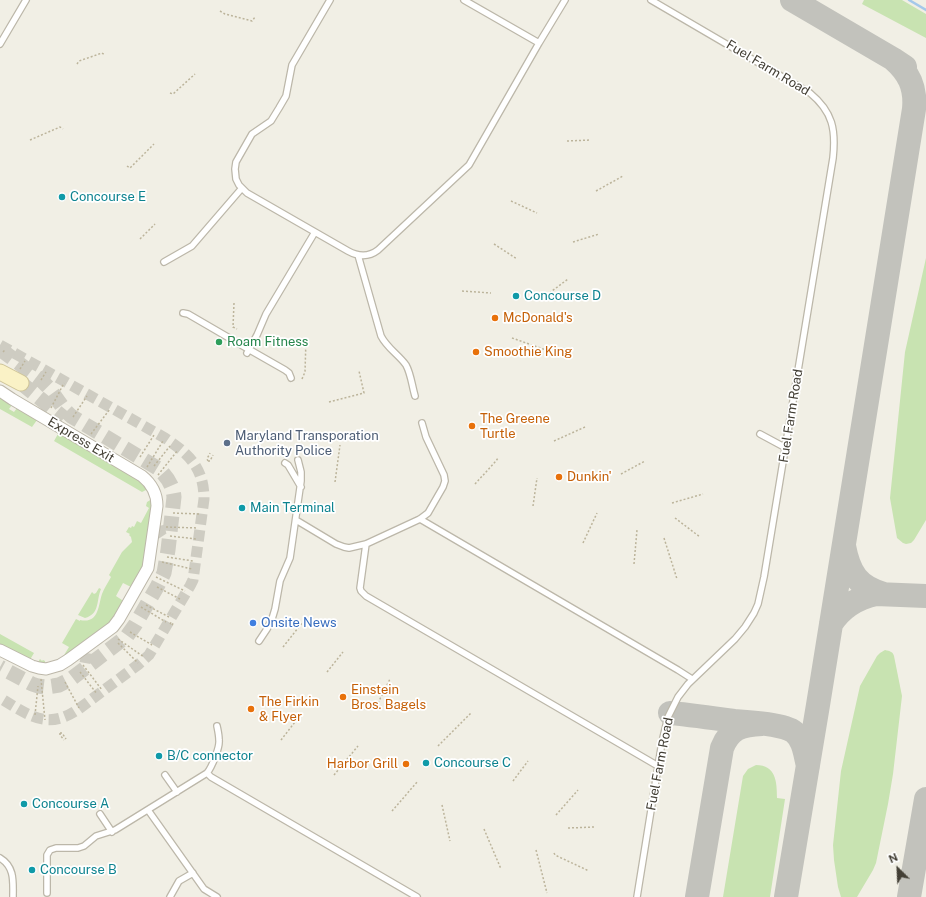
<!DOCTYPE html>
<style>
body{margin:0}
#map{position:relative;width:926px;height:897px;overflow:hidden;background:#f1efe5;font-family:"Public Sans",sans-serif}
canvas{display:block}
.north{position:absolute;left:878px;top:849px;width:40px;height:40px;-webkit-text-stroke:3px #fff;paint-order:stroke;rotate:336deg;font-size:11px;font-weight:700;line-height:16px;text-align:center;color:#433f35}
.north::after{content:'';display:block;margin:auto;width:14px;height:18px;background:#433f35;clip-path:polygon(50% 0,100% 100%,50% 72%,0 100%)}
</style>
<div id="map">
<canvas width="926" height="897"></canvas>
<div class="north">N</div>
</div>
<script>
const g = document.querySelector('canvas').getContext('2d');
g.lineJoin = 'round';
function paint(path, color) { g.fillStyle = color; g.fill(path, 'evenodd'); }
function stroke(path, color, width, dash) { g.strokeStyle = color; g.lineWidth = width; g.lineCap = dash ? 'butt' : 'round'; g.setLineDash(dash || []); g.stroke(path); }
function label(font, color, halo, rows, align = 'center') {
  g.font = font + ' "Public Sans",sans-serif'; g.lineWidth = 3.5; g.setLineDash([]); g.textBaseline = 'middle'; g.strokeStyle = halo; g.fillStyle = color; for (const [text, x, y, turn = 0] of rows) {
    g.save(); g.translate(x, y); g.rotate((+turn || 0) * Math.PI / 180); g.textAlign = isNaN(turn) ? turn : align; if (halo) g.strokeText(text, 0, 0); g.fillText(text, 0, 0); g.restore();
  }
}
paint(new Path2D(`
 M864,0H902L926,14V38L862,4Z
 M926,258V520L914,540L911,543L906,544L903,543L897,538L890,498L905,352Z
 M0,397L12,405L9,409L14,412L17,408L54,430L37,420L32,427L0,409Z
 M61,433L140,480L148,489L142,492L54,441L58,434Z
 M152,499L145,565L131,587L123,583L116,596L125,602L115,619L61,660L69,647L62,643L76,619L80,621V620C99,624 98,606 102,594C104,588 108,583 111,577L109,575L122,552L132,542L131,537L129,535L130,534L126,532L129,527L131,528L132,526L134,527L137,521L141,523L149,508L146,506L147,502Z
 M99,588L101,589C96,601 100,614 85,618L78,615L92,592L94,594L96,593Z
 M0,634L34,653L31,658L32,661L38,662L40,659L42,661L43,660L45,661V664H37L0,646Z
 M885,650C890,651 893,652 894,656L902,696L893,774L888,804L876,863L873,870L857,897H841L838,887L834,860L833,845L841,771L860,686L877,656L880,653Z
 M756,765C776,765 777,782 777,798L785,799L770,897H723L743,776L748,769Z`), '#c8e3b1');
stroke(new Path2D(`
 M909,0L926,10`), '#a5c8ea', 2.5);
stroke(new Path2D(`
 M792,0L893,59L905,67
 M844,546C849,573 858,587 884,594
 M831,624C842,607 857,598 876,594L926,596
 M670,713C691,715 713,718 734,721C748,722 784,724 794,732C804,740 805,754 808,766
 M697,897L722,748C730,728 741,725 762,724
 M786,897L818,705L914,109C916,87 909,73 893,59
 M909,897L926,799`), '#c2c2bc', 24);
stroke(new Path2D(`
 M0,345L165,438C189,454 204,468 204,499L193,580L190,586L149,655L139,664L80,708C48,731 30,716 0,698
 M159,526L161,535L165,541
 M85,663L87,653`), '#ceccc2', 11, [11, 5.5]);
stroke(new Path2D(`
 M0,349L41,380L49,388L64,409L71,416L159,469C167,477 173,485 174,497L168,550L164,573L157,587L135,625L127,636L71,679L59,685L53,686L46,687L38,686L32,684L0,667
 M21,383L64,418`), '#ceccc2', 15, [15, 8]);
const service = new Path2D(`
 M330,0L292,65L286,96L279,108L271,121L252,134L236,162L235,169L236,179L239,185L247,193L348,251C359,257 369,257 378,250L469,165L539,43L565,0
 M464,0L539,43
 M0,44L26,0
 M358,255L381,336C387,348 399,355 406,365C411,374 412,386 415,396
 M164,262L192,246L242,188
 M183,313L188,314L243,346L285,370L289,373L291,378
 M247,353L257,335L266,314L315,232
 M760,434L786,448
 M285,463L288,465L301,487
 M420,519L678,670L692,679
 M296,520L336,544L344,547L349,548L366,544L420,519L428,513L443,487L445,481L444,475L426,437L422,423
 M366,544L360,588L361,591L366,596L658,766
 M259,641L267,629L272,619L275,609L280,581L290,558L301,481V472L298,460
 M207,773L211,777L417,897
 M165,775L177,792
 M148,810L204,889L217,897
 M100,814L112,832
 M0,858C15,867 13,882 13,897
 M47,893V855L50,850L56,848H78L84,846L96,836L115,830L207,773C212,767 220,747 219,740C219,735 218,731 217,726
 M170,897L179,881L193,873
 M637,897L662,742L668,717L678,697L688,684L735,639L745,627L754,613L758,604L764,577L833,158C836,130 833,112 810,93L651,0`);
const minor = new Path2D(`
 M0,391L12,399L142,476C152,484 157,494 157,506L148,568L119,619L113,627L68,660L60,665L46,669L39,668L32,666L0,650`);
const secondary = new Path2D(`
 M0,372L21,383`);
stroke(service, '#bcb7a9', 8);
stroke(minor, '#bcb7a9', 13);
stroke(secondary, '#cec498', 17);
stroke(new Path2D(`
 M220,11L225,14L252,21L255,17
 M77,64L79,61L102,53L105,55
 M170,93L173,94L195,74
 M30,140L60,127L63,129
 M567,141L591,140
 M127,166L130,168L154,144
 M596,191L623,176
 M511,201L537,213
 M140,239L155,224
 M573,242L599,234
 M494,244L517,259
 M462,291L491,293
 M540,300L568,279
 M234,303L233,327L237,329
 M512,338L546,350
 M3,352L5,350
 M20,369L25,361
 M302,379L305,372L306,339
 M41,380L46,372
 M329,402L364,393L359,371
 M51,408L64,383
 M73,417L87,396
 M91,434L110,409
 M554,441L585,427
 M140,457L154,435
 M208,461L207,459L210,453
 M208,461H210L213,455
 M154,466L170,446
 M147,467L163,441
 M621,474L645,461
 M158,475L178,450
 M335,482L340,445
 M475,484L496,461L498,458
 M672,503L703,494
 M533,506L537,478
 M173,513L199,514
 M675,518L700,537
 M166,527L198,528
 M170,536L196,539
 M664,538L677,579
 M583,543L597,513
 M167,557L193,561
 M162,562L192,569
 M634,564L637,530
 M156,577L185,591
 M157,587L180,599
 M146,605L169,617
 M141,607L166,622
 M170,624L172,621
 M172,625L174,622
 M130,632L152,645
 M118,639L144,657
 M118,643L138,663
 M283,647L302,623
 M83,665L102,690
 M80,672L97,694
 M327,672L343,652
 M41,679L45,720
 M65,682L79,708
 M378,703L390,679
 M35,715L38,686
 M60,733H62L66,739
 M60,733V735L64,740
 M281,740L302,713
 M438,746L471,713
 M334,775L358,746
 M513,781L528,761
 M442,805L450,841
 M392,811L418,781
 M556,815L578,790
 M568,828L595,827
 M484,829L501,869
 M536,850L547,893
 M554,853L555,855L589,871`), '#bcb49b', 1.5, [2, 2]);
stroke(service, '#fff', 5.5);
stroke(minor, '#fff', 11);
stroke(secondary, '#faf2c6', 15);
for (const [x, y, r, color] of [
 [62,197,4,"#0f9aa8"],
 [516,296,4,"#0f9aa8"],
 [495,318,4,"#e8710a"],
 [219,342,4,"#2e9e5b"],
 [476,352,4,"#e8710a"],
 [472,426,4,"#e8710a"],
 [227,443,4,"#5c6f8a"],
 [559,477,4,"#e8710a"],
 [242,508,4,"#0f9aa8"],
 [253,623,4,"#3f7fe0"],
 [343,697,4,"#e8710a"],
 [251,709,4,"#e8710a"],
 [159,756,4,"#0f9aa8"],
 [426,763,4,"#0f9aa8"],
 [406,764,4,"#e8710a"],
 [24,804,4,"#0f9aa8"],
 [32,870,4,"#0f9aa8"]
]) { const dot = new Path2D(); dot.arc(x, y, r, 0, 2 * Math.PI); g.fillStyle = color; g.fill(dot); stroke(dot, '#fff', 1.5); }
label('13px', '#433f35', '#fff', [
 ["Fuel Farm Road",768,68,31],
 ["Fuel Farm Road",791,416,-81],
 ["Express Exit",81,440,31],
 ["Fuel Farm Road",660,764,-79]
]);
label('13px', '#0d838f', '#fff', [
 ["Concourse E",70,197],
 ["Concourse D",524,296],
 ["Main Terminal",250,508],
 ["B/C connector",167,756],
 ["Concourse C",434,763],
 ["Concourse A",32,804],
 ["Concourse B",40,870]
], 'left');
label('13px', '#c56008', '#fff', [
 ["McDonald's",503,318],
 ["Smoothie King",484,352],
 ["The Greene",480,419],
 ["Turtle",480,434],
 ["Dunkin'",567,477],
 ["Einstein",351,690],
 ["Bros. Bagels",351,705],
 ["The Firkin",259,702],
 ["& Flyer",259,717],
 ["Harbor Grill",398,764,"right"]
], 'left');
label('13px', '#27864d', '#fff', [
 ["Roam Fitness",227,342]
], 'left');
label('13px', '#4e5e75', '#fff', [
 ["Maryland Transporation",235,436],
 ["Authority Police",235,451]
], 'left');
label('13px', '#366cbe', '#fff', [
 ["Onsite News",261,623]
], 'left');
</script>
